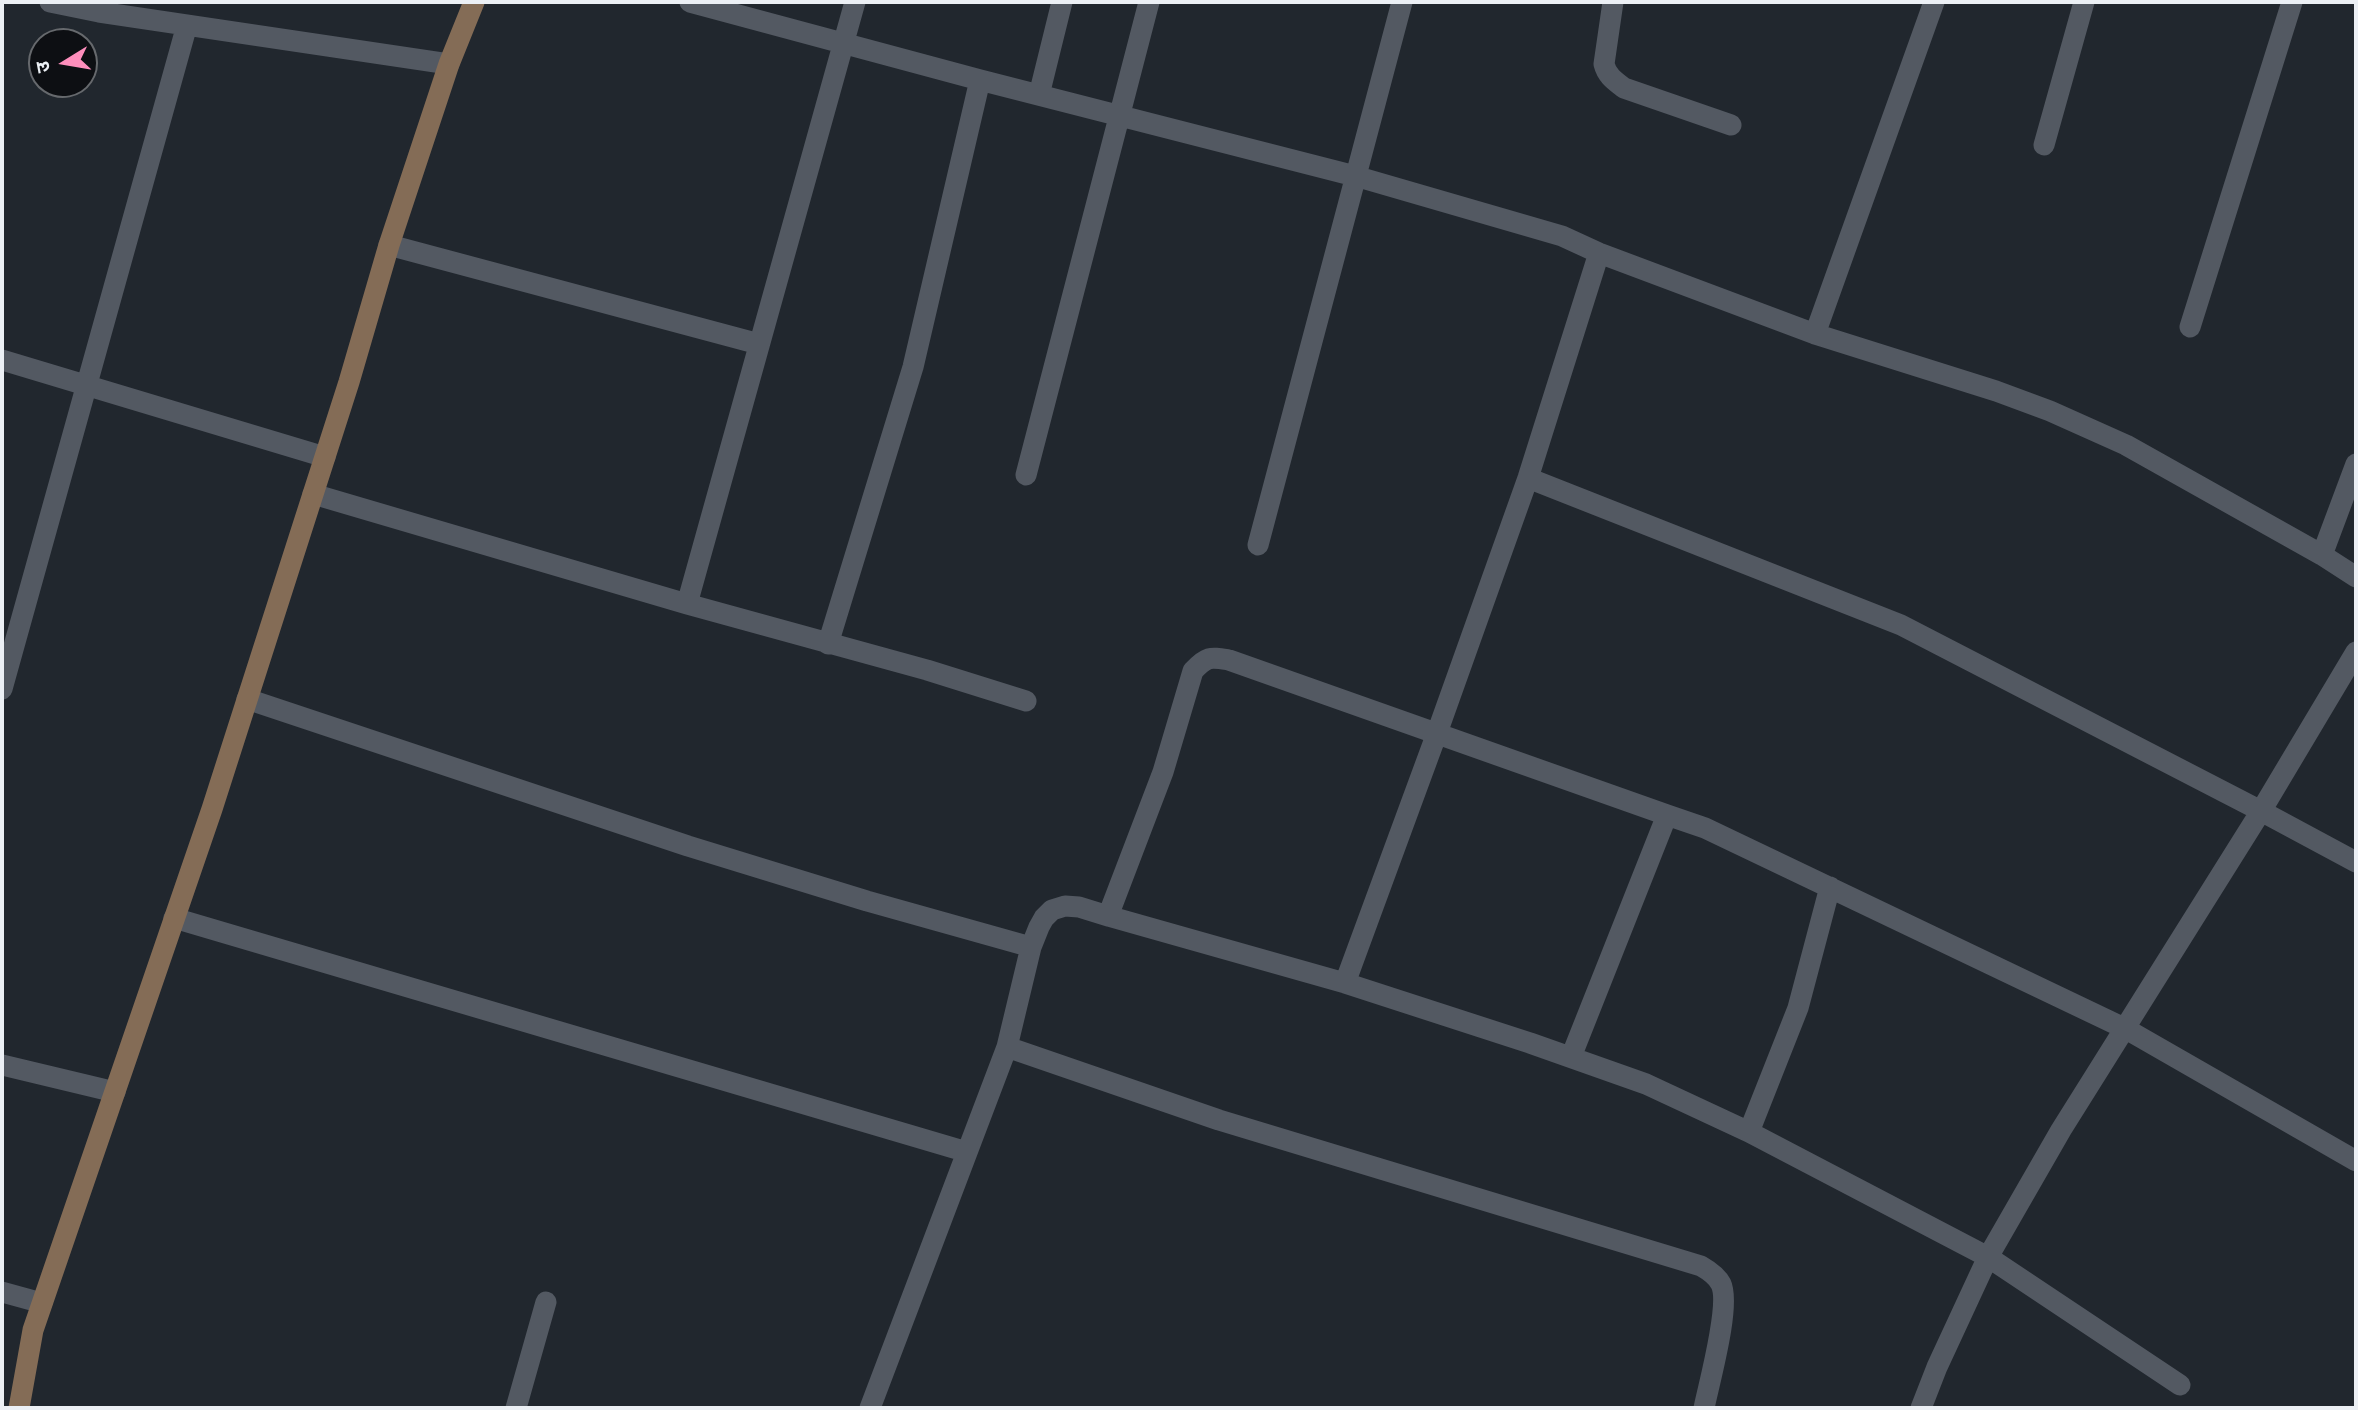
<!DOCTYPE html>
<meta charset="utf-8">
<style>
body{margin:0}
#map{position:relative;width:2358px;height:1410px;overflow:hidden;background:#21272e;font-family:"Alegreya Sans","Noto Sans Devanagari",sans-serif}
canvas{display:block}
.frame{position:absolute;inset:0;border:4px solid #ecf0f5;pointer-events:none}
.north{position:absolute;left:28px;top:28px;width:70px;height:70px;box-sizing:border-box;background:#0d0f13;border:2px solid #66696d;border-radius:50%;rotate:259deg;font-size:19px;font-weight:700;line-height:28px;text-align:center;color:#ecf0f5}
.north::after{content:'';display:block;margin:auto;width:24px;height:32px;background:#fe8ebc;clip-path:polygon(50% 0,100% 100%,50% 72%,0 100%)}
</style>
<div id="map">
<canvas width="2358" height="1410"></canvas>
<div class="frame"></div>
<div class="north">उ</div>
</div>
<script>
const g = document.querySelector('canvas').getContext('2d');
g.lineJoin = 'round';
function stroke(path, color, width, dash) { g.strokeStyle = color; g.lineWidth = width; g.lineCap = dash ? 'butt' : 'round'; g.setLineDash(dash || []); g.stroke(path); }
stroke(new Path2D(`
 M50,2L99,12L449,64
 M690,2L980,80L1355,176L1562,236L1599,253L1815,334L1996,391L2050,411L2126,445L2322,555L2356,577
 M1613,2L1604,64C1607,76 1615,81 1624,88L1731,125
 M1039,95L1062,2
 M2044,145L2084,2
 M389,245L759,344
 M1599,253L1528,478L1437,733L1345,983L1108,916L1163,772L1193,671C1207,656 1210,657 1229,660L1667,815L1705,828L2126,1029L2356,1161
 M2190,327L2292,2
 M1815,334L1934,2
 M2,360L325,457
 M1026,475L1149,2
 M1528,478L1901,625L2261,811L2356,652
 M313,494L687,604L927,670L1026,701
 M1258,545L1402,2
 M2322,555L2356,464
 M687,604L855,2
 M828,644L913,367L980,80
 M2,689L187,25
 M247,699L688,846L867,901L1031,947
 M174,918L967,1152
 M1345,983L1530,1043L1646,1084L1749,1132L1988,1257L2180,1385
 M1007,1047L1219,1120L1701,1266C1708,1270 1717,1276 1721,1284C1731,1305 1709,1383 1704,1408
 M1571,1057L1667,815
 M2,1065L115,1092
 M1749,1132L1798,1008L1830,887
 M2,1292L42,1303
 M516,1408L546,1302
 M870,1408L1007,1047L1031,947L1039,927L1044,918L1052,910L1065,906L1079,907L1108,916
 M1921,1408L1937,1367L1988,1257L2061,1130L2261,811L2356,862`), '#535962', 21);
stroke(new Path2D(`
 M19,1408L33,1330L212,809L349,382L389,245L449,64L474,2`), '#846c56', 21);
</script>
